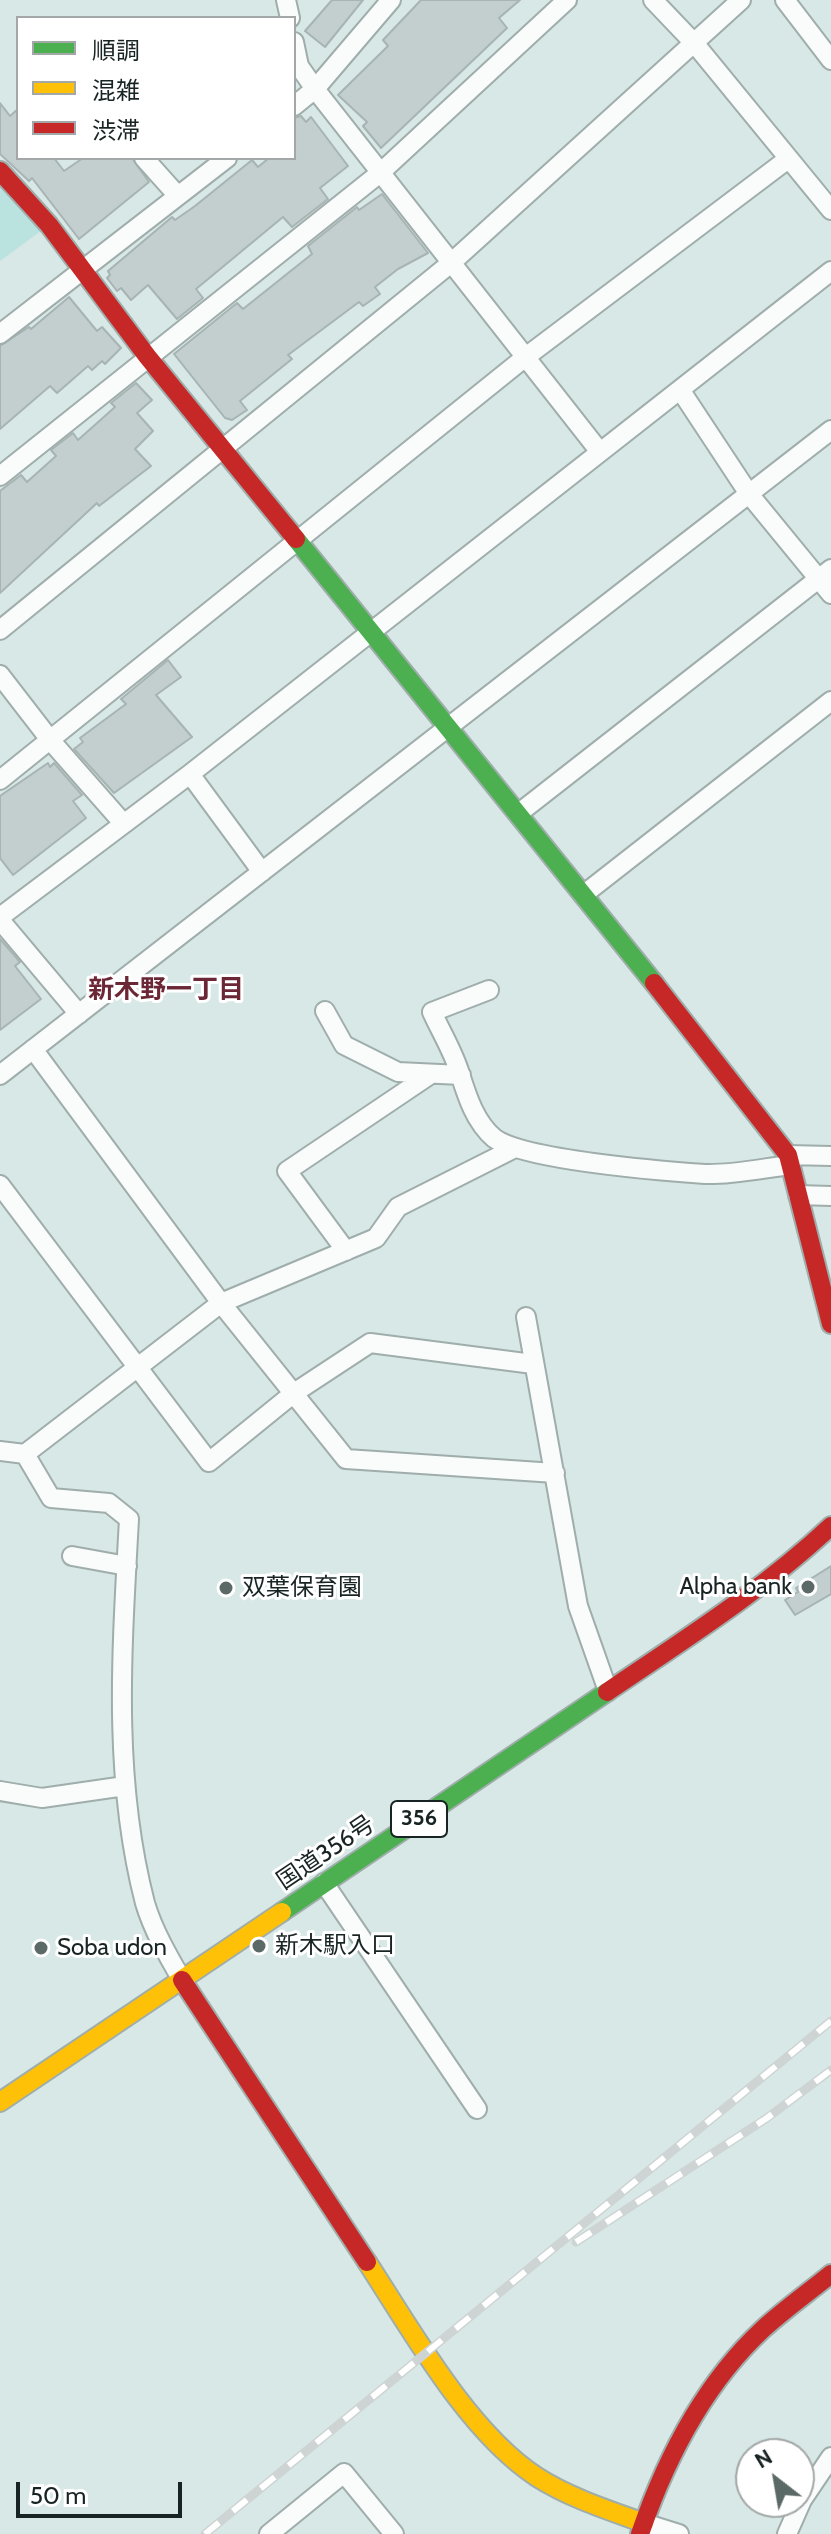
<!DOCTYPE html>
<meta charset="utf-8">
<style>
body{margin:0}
#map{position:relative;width:831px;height:2534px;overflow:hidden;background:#d7e8e6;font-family:Cabin,"Noto Sans JP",sans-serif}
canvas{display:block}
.legend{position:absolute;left:16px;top:16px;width:280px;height:144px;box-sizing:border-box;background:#fff;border:2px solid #a3a7a7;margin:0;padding:10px 14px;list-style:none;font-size:24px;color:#182423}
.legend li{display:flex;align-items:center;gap:16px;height:40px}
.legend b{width:40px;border:2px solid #a3a7a7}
.north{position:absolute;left:735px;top:2438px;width:80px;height:80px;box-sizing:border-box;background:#fff;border:2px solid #a3a7a7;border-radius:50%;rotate:329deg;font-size:22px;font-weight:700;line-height:32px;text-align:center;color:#182423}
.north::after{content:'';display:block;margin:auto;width:28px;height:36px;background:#5b6967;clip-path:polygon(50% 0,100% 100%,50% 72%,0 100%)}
.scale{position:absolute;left:16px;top:2482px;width:166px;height:36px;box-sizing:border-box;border:4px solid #182423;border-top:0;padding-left:10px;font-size:24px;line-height:28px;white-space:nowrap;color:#182423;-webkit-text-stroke:6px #fff;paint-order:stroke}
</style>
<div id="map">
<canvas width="831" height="2534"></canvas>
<ul class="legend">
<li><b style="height:10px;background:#4caf50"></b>順調</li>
<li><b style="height:10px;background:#ffc107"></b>混雑</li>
<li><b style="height:10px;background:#c62828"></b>渋滞</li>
</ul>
<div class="north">N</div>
<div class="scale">50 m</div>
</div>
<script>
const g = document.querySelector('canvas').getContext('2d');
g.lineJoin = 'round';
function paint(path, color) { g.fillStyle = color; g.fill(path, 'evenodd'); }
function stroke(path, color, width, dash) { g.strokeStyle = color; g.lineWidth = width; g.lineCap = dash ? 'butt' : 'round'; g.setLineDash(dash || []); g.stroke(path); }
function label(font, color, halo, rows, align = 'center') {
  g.font = font + ' Cabin,"Noto Sans JP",sans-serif'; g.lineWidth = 6; g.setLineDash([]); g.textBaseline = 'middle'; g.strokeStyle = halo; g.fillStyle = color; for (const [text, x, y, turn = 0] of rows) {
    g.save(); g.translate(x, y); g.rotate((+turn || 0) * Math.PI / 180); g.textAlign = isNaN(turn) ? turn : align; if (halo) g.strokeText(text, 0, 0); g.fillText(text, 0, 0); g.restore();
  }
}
paint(new Path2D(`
 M0,171L49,225L0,261Z`), '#bae3df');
const building = new Path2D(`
 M332,0H363L325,47L305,31Z
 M421,0H520L499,18L507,28L381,148L363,126L367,122L338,95L388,46L383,40Z
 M0,103L10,116L18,109V158H54L64,171L83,158H132L149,182L79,239L32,178L29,181L0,154Z
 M301,116L306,122L311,117L348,166L320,188L328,199L292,227L283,217L196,289L203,298L177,319L148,285L131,300L121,288L117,291L107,278L110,275L108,271L172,217L175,220L195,206L252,160L258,167L269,158H294V118Z
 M382,194L428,253L398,269L375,287L380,294L363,306L359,302L288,355L292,359L240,401L247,410L232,420L225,418L174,354L237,303L243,309L312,254L308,246L357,207L359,210Z
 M69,297L97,331L102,327L121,348L105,364L102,361L92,370L88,366L57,393L50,386L0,429V346L29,327L31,329Z
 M136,383L152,400L137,413L153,431L135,449L151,466L99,506L97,503L0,593V491L21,475L27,482L56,456L51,450L73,433L78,440L115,407L111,403Z
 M168,660L181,677L156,695L192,737L114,793L74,749L83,742L80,738L126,704L121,699Z
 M48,763L50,767L54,763L82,795L73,801L86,818L13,875L0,858V796Z
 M0,939L20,962L15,966L41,999L0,1030Z
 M831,1566V1594L795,1615L785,1600L798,1592L796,1588Z`);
paint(building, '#c2cfce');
stroke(building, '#a7b4b3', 2);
const street = new Path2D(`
 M286,0L290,18
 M653,0L695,44L831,210
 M785,0L831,60
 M294,42L299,66L315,89L600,452
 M294,106L315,89L391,0
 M144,158L178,196
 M0,334L227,158
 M681,391L749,494L831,594
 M0,476L380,173L567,0
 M0,630L451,263L741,0
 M0,675L51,741L123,823
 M190,774L262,872
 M0,780L523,359L788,159
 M519,813L831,569
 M583,895L831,701
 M0,917L190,774L831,271
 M0,920L79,1014
 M489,990L432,1012C441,1032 454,1053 460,1074C467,1096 475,1122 494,1138C523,1160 664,1171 705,1174C733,1175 763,1168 791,1165
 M325,1011L344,1045L398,1072L461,1075
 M33,1049L221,1303L346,1459L555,1473
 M0,1075L831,430
 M788,1155L831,1156
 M0,1185L209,1462L294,1393L370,1343L533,1364
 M798,1195L831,1196
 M346,1251L287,1171L431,1074
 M526,1317L578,1606L608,1691
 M0,1451L25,1454L51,1498L109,1503L129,1519C122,1648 112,1776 145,1903C153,1930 168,1956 182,1980
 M25,1454L221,1303L376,1238L398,1207L513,1149
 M72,1556L127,1566
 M0,1791L42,1798L125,1786
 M324,1883L477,2109
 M644,2523L679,2534
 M269,2534L344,2473L394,2534
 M787,2534L802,2500L831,2457`);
const fast = new Path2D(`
 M296,539L654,983
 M282,1912L607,1692`);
const slow = new Path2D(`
 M0,2102L282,1912
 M367,2262C412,2331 468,2432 537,2477C570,2498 608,2510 644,2523`);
const jam = new Path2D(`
 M0,171L49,225L147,356L296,539
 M654,983L788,1155L831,1324
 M607,1692C685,1639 763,1590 831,1526
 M182,1980L367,2262
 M640,2534C666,2458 704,2384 763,2329C785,2309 809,2292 831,2274`);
stroke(street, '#9fadab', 22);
stroke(fast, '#9fadab', 22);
stroke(slow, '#9fadab', 22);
stroke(jam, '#9fadab', 22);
stroke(street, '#f9fcfb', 18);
stroke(fast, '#4caf50', 18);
stroke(slow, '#ffc107', 18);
stroke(jam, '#c62828', 18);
const rail = new Path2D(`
 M576,2242L767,2118L831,2070
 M205,2534L831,2021`);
stroke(rail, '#ced4d3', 9);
stroke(rail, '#fff', 6, [18]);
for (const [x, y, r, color] of [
 [808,1587,8,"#5b6967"],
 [226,1588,8,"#5b6967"],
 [259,1946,8,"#5b6967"],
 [41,1948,8,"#5b6967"]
]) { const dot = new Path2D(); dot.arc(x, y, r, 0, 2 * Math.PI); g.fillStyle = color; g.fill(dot); stroke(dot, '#fff', 3); }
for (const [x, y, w] of [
 [419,1819,56]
]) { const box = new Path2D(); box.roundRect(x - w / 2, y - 18, w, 36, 6); g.fillStyle = '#fff'; g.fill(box); stroke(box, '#182423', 2); }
label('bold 22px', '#182423', null, [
 ["356",419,1819]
]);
label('24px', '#182423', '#fff', [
 ["Alpha bank",792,1587,"right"],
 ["双葉保育園",242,1588],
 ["新木駅入口",275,1946],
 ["Soba udon",57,1948]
], 'left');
label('24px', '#182423', '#fff', [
 ["国道356号",326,1853,-34]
]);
label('bold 26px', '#6c2736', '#fff', [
 ["新木野一丁目",166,990]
]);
</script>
